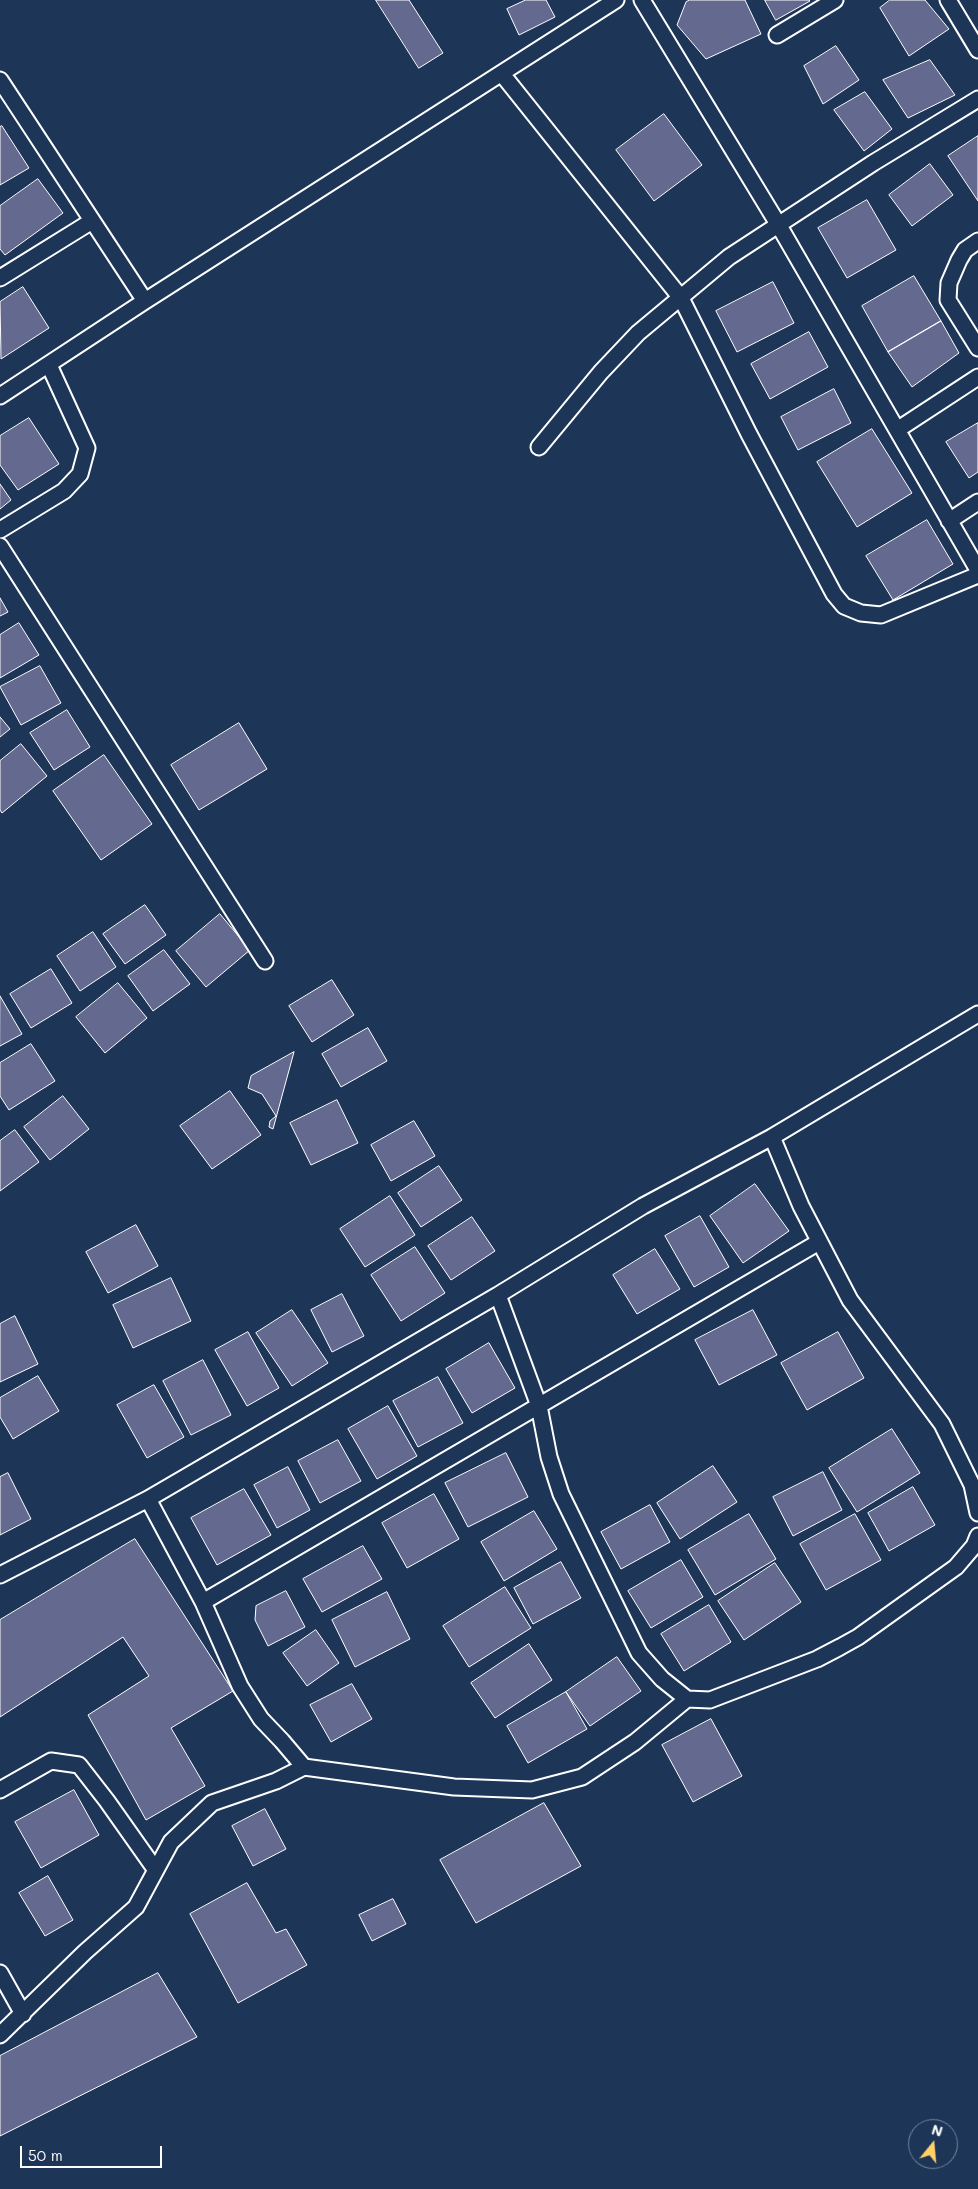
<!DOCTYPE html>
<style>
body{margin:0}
#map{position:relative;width:978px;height:2189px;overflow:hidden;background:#1d3557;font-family:Mali,sans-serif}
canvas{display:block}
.north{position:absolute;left:908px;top:2119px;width:50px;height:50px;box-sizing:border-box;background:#1d3557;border:1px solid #77869a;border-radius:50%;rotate:17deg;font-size:14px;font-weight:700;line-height:20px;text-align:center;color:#fff}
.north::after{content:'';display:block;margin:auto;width:18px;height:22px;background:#ffd166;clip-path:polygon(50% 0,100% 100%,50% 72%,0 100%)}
.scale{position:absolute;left:20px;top:2146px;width:142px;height:22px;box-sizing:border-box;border:2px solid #fff;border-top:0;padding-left:6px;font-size:15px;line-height:18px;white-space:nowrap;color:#fff;-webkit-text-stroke:4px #1d3557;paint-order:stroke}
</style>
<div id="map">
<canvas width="978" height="2189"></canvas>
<div class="north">N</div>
<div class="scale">50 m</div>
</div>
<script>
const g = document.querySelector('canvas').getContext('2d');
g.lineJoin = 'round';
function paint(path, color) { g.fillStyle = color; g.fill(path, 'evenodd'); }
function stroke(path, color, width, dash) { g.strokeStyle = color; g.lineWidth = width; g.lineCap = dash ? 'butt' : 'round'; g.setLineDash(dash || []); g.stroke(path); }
const building = new Path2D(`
 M376,0H409L443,53L419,68Z
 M526,0H546L555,17L519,35L507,9Z
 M690,0H745L761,34L706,59L677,25L686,2Z
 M765,0H809L810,1L776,20Z
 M890,0H925L949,29L909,56L880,8Z
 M836,46L859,80L823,104L804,66Z
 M930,60L955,95L908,118L883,80Z
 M865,92L892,129L864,151L834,110Z
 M664,114L702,165L654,201L616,150Z
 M2,126L29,168L0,185V127Z
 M978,136V201L948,156Z
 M930,164L953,195L912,226L889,195Z
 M38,179L63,213L5,255L0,249V206Z
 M867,200L896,250L847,278L818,228Z
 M914,276L941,321L888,352L862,306Z
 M773,282L794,323L737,352L716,311Z
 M23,287L49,328L1,359L0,302Z
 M941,321L959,353L912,387L888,352Z
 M809,332L828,367L770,399L751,364Z
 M834,389L851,423L798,450L781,417Z
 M29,418L59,464L18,490L0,465V436Z
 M978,423V472L969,478L946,442Z
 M872,429L912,493L857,527L817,462Z
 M0,484L11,500L0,509Z
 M927,520L953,564L893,600L866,556Z
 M0,598L8,612L0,616Z
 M19,623L39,655L0,678V635Z
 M40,666L61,703L21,725L0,687Z
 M67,710L90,747L54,770L30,733Z
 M0,717L10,729L0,737Z
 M239,723L267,769L199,810L171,765Z
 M21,744L47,776L2,813L0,810V761Z
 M104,755L152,824L101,860L53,791Z
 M145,905L166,935L125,964L103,934Z
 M220,914L250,950L206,987L176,951Z
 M93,932L116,967L80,991L57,956Z
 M164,950L190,984L153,1011L128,976Z
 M51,969L72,1003L31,1028L10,994Z
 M332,980L354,1015L312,1042L289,1006Z
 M118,983L147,1018L105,1053L76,1017Z
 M0,996L22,1034L0,1046Z
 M368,1028L387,1061L341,1087L322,1054Z
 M31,1044L55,1081L9,1110L0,1096V1063Z
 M294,1052L273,1129L269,1127L270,1121L276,1116L262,1094L248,1088L251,1076Z
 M230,1091L261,1135L212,1169L180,1126Z
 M63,1096L89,1129L50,1160L24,1127Z
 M337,1100L358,1143L311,1165L290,1123Z
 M414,1121L435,1156L391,1181L371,1145Z
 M15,1130L39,1162L0,1191V1141Z
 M439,1166L462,1200L421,1227L398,1193Z
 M755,1184L789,1231L743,1263L710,1216Z
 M390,1196L415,1235L365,1267L340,1229Z
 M700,1216L729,1267L694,1287L665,1236Z
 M472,1217L495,1251L451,1280L428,1246Z
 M136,1225L158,1266L108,1293L86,1252Z
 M415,1247L445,1293L401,1321L371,1275Z
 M655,1249L680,1289L637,1314L613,1275Z
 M171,1278L191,1321L133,1348L113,1305Z
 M342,1294L364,1336L332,1352L311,1310Z
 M292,1310L328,1363L292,1386L256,1333Z
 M753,1310L777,1355L719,1385L695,1340Z
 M15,1316L38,1364L0,1382V1324Z
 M248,1332L279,1388L247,1406L215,1350Z
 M838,1332L864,1378L807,1410L781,1363Z
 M489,1343L515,1388L472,1413L446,1369Z
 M203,1360L231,1415L191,1435L163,1381Z
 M38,1376L59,1411L13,1439L0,1417V1398Z
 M438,1377L463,1423L418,1447L393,1401Z
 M154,1385L184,1437L147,1458L117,1405Z
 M388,1406L417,1456L377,1479L348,1429Z
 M892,1429L920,1473L857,1512L829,1468Z
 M338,1440L361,1481L320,1503L298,1461Z
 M506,1453L528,1497L468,1527L445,1483Z
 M713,1466L737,1502L680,1539L657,1503Z
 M288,1467L310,1510L277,1528L254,1485Z
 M823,1472L842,1510L793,1536L773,1497Z
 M8,1473L31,1519L0,1535V1477Z
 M913,1487L935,1525L889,1551L868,1513Z
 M244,1489L271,1535L217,1565L191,1518Z
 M434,1494L459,1539L407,1568L382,1523Z
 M650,1505L670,1542L621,1569L601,1532Z
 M534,1511L557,1549L504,1581L481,1542Z
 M749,1514L776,1559L715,1595L688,1550Z
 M855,1514L881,1560L826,1590L800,1544Z
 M135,1539L233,1691L171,1728L205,1786L146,1820L88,1715L149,1676L123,1637L0,1717V1620Z
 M363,1546L382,1579L322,1612L303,1579Z
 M681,1560L703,1597L651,1628L628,1591Z
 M561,1562L581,1598L533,1624L514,1588Z
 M775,1563L801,1602L744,1640L718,1601Z
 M505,1587L531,1628L469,1667L443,1626Z
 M286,1591L305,1627L268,1646L255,1620L256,1606Z
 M387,1592L410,1639L355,1667L332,1620Z
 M709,1605L731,1642L684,1671L661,1634Z
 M316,1630L339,1663L307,1686L283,1653Z
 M529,1644L552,1680L495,1718L471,1683Z
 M617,1657L641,1691L590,1726L566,1692Z
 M352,1684L372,1719L331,1742L310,1705Z
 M566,1692L587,1729L528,1763L507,1726Z
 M711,1719L742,1776L693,1802L662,1745Z
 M74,1790L99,1835L41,1868L15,1822Z
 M544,1803L581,1866L476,1923L440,1860Z
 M265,1809L286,1849L253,1866L232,1826Z
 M48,1876L73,1920L45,1936L19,1893Z
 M247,1883L276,1933L286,1929L307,1965L238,2003L190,1914Z
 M393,1899L406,1924L372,1941L359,1915Z
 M158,1973L197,2037L0,2136V2056Z`);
paint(building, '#64698f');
stroke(building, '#fff', 1);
const street = new Path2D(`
 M642,0L778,224L978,570
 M948,0L978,50
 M777,35L835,0
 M502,74L681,298L749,434L834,594L844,606L861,613L881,615L978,575
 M0,80L145,301
 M978,241L965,250L959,260L949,283L948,300L978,348
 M0,278L92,221
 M0,396L145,301L616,0
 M897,430L978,377
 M539,447L601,372L638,333L729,257L873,163L978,99
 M949,521L978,502
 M0,530L64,491L80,474L87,448L49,365
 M0,546L265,961
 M772,1137L801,1206L850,1300L942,1424L972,1485L978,1513
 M498,1295L539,1406L549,1457L561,1494L639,1653L662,1679L687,1699L710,1700L817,1659L840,1647L858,1637L956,1567L974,1546L978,1536
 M148,1499L203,1602L240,1686L261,1719L282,1741L304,1767
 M0,1575L148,1499L498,1295L643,1206L772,1137L978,1014
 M203,1602L819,1242
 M0,1790L51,1761L79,1765L107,1801L155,1869
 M0,1973L23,2014
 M0,2035L85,1952L136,1907L171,1842L212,1803L276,1781L304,1767L454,1787L532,1790L582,1777L635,1742L687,1699`);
stroke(street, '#fff', 19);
stroke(street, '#1d3557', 15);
</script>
